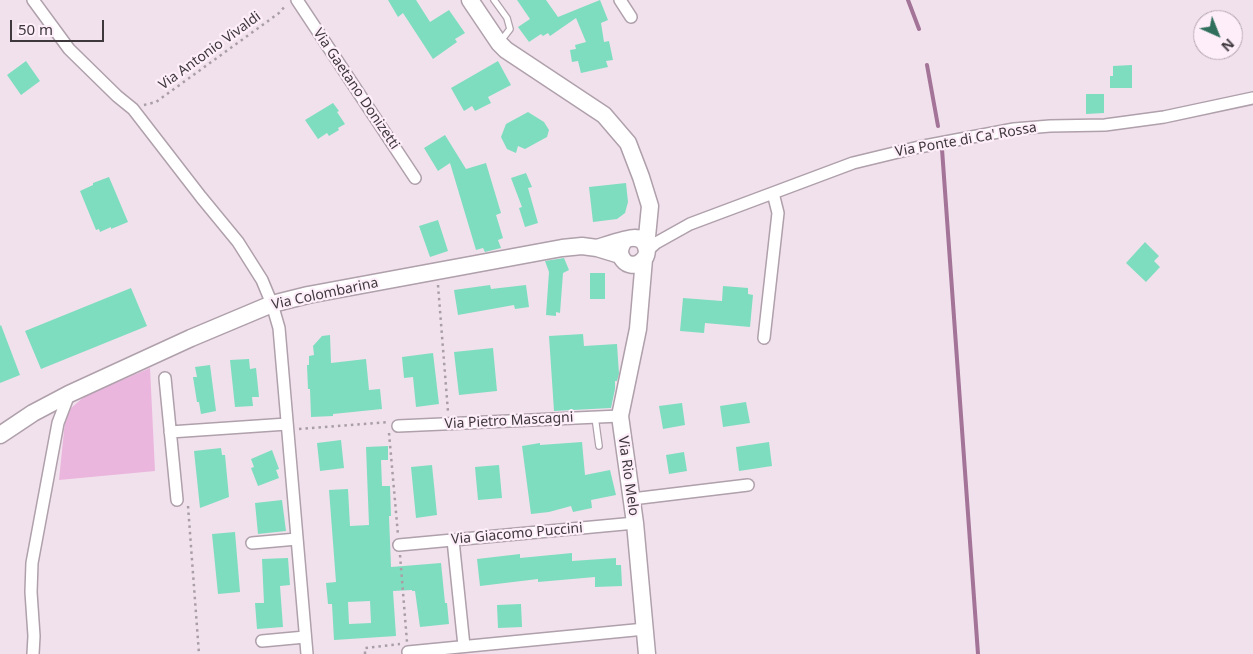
<!DOCTYPE html>
<style>
body{margin:0}
#map{position:relative;width:1253px;height:654px;overflow:hidden;background:#f1e1ec;font-family:"Noto Sans",sans-serif}
canvas{display:block}
.north{position:absolute;left:1193px;top:10px;width:50px;height:50px;box-sizing:border-box;background:#feeefa;border:1px solid #b1a5ae;border-radius:50%;rotate:136deg;font-size:14px;font-weight:700;line-height:20px;text-align:center;color:#3e383c}
.north::after{content:'';display:block;margin:auto;width:18px;height:22px;background:#306f5c;clip-path:polygon(50% 0,100% 100%,50% 72%,0 100%)}
.scale{position:absolute;left:10px;top:20px;width:94px;height:22px;box-sizing:border-box;border:2px solid #3e383c;border-top:0;padding-left:6px;font-size:15px;line-height:18px;white-space:nowrap;color:#3e383c;-webkit-text-stroke:4px #feeefa;paint-order:stroke}
</style>
<div id="map">
<canvas width="1253" height="654"></canvas>
<div class="north">N</div>
<div class="scale">50 m</div>
</div>
<script>
const g = document.querySelector('canvas').getContext('2d');
g.lineJoin = 'round';
function paint(path, color) { g.fillStyle = color; g.fill(path, 'evenodd'); }
function stroke(path, color, width, dash) { g.strokeStyle = color; g.lineWidth = width; g.lineCap = dash ? 'butt' : 'round'; g.setLineDash(dash || []); g.stroke(path); }
function label(font, color, halo, rows, align = 'center') {
  g.font = font + ' "Noto Sans",sans-serif'; g.lineWidth = 4.5; g.setLineDash([]); g.textBaseline = 'middle'; g.strokeStyle = halo; g.fillStyle = color; for (const [text, x, y, turn = 0] of rows) {
    g.save(); g.translate(x, y); g.rotate((+turn || 0) * Math.PI / 180); g.textAlign = isNaN(turn) ? turn : align; if (halo) g.strokeText(text, 0, 0); g.fillText(text, 0, 0); g.restore();
  }
}
paint(new Path2D(`
 M150,368L155,471L59,480L65,421L71,408L85,396Z`), '#eab6dd');
stroke(new Path2D(`
 M908,0L919,29
 M927,65L938,126
 M942,149L978,654`), '#a37498', 4);
paint(new Path2D(`
 M388,0H416L430,22L449,10L465,33L455,39L457,42L433,59L403,13L398,17Z
 M517,0H546L558,17L600,0L608,20L601,23L604,42L609,41L613,60L606,61L608,67L581,73L578,61L572,62L570,50L576,49L575,45L586,42L576,18L550,36L548,33L543,36L541,34L529,42L518,27L530,19Z
 M26,61L40,81L21,95L7,75Z
 M498,61L511,85L488,97L491,103L475,111L472,106L464,111L451,88Z
 M1132,65V88H1110V76H1113V66Z
 M1086,94H1104V113L1086,114Z
 M333,103L339,111L337,112L345,124L338,128L339,130L329,136L327,133L318,139L305,120Z
 M528,112L544,122L549,130L547,137L525,149L518,146L516,153L507,149L501,137L506,124Z
 M445,135L466,169L486,163L501,213L496,215L503,238L498,240L501,248L485,252L483,248L476,250L450,163L438,171L424,148Z
 M526,173L532,187L528,188L538,223L525,227L519,208L522,207L511,178Z
 M109,177L128,222L111,229V227L100,232L99,229L96,230L80,191L93,185V183Z
 M626,183L628,202L625,213L617,219L593,222L589,187Z
 M438,220L448,251L430,257L419,226Z
 M1145,242L1159,256L1154,261L1160,267L1146,282L1126,263Z
 M564,258L569,270L563,273L560,313L556,312V316L546,315L549,272L545,261Z
 M590,273H605V299H590Z
 M490,285L491,289L526,285L529,307L515,309L514,305L458,315L454,290Z
 M723,286L748,288V294L753,295L750,327L705,323L704,333L680,331L683,298L722,301Z
 M131,288L147,326L41,369L25,331Z
 M1,325L20,375L0,383V326Z
 M583,334L584,346L617,344L619,374L617,381H615V389L611,408L554,411L549,336Z
 M330,335L331,363L366,359L369,390L380,389L382,409L333,414V416L311,417L310,389H308L307,365H309V356L314,355L313,346L322,336Z
 M493,348L497,391L459,395L454,352Z
 M433,353L439,404L416,407L413,377L404,378L402,357Z
 M249,359L250,369L256,368L259,397H252L253,406L235,407L230,360Z
 M210,365L216,411L201,414L199,402H197L193,377H197L195,367Z
 M746,402L750,423L723,427L720,406Z
 M682,403L685,425L663,429L659,406Z
 M341,440L344,468L320,471L317,443Z
 M582,442L585,475L610,470L616,495L591,500L592,508L573,512L571,506L549,512L531,514L522,446L540,443V445Z
 M769,442L772,466L739,471L736,447Z
 M388,446V460H381L382,486H390L391,516H389L391,567L441,563L445,603H447L449,624L420,627L415,591H412V590L393,591L396,636L334,640L332,604H328L326,583L336,582L329,490L348,489L350,526L369,525L366,447ZM370,601L371,623L349,624L348,602Z
 M221,448L222,455H225L229,497L200,508L194,451Z
 M272,450L279,469L276,470L279,478L258,486L251,468L254,467L251,459Z
 M684,452L687,471L669,474L666,455Z
 M432,465L437,515L416,518L411,467Z
 M499,465L502,498L478,500L475,467Z
 M282,500L286,531L258,534L255,503Z
 M235,532L240,592L218,594L212,534Z
 M572,553V561L616,558V565H621L622,586L595,587V577L538,582V579L480,586L477,559L520,554V558Z
 M288,558L290,585L280,586L283,627L257,629L255,603H264L262,559Z
 M521,604L522,627L498,628L497,605Z`), '#7eddbe');
const lane = new Path2D(`
 M494,0L507,18L510,29L500,42
 M595,417L599,446`);
const street = new Path2D(`
 M33,0L69,49L117,96L133,109L201,197L238,242L262,280L272,304L279,328L307,654
 M297,0L415,178
 M620,0L631,17
 M647,251L656,243L690,224L853,163L919,147L1014,129L1050,126L1105,125L1164,117L1253,98
 M764,338L778,213L773,193
 M165,378L177,500
 M398,426L620,416
 M170,432L287,424
 M632,499L748,485
 M453,540L464,646
 M252,543L297,539
 M399,545L635,523
 M262,641L305,637
 M408,652L645,629
 M33,654L34,636L31,592L32,563L58,423L69,394`);
const secondary = new Path2D(`
 M470,0L499,43L506,50L604,115L628,143L641,177L650,206L646,247
 M597,248C604,246 629,237 635,238C640,238 645,242 646,247C648,252 646,258 642,261C628,273 612,254 625,240
 M644,259L638,329L620,416L635,523L647,654
 M0,435L33,413L69,394L191,338L272,304L308,295L562,248L582,246L597,248L620,255`);
stroke(lane, '#afa0ab', 8);
stroke(street, '#afa0ab', 14);
stroke(secondary, '#afa0ab', 19);
stroke(new Path2D(`
 M144,105L156,102L279,13L286,5
 M438,285L448,412
 M299,429L389,422
 M389,433L398,535
 M188,506L199,654
 M400,555L407,642
 M365,654V648L400,644`), '#aa9ea6', 2.5, [2.5, 4]);
stroke(lane, '#fff', 5.5);
stroke(street, '#fff', 11);
stroke(secondary, '#fff', 16);
label('14px', '#3e383c', '#feeefa', [
 ["Via Antonio Vivaldi",210,51,-36],
 ["Via Gaetano Donizetti",356,89,56],
 ["Via Ponte di Ca' Rossa",966,140,-10],
 ["Via Colombarina",325,294,-12],
 ["Via Pietro Mascagni",509,421,-3],
 ["Via Rio Melo",628,476,82],
 ["Via Giacomo Puccini",517,534,-5]
]);
</script>
